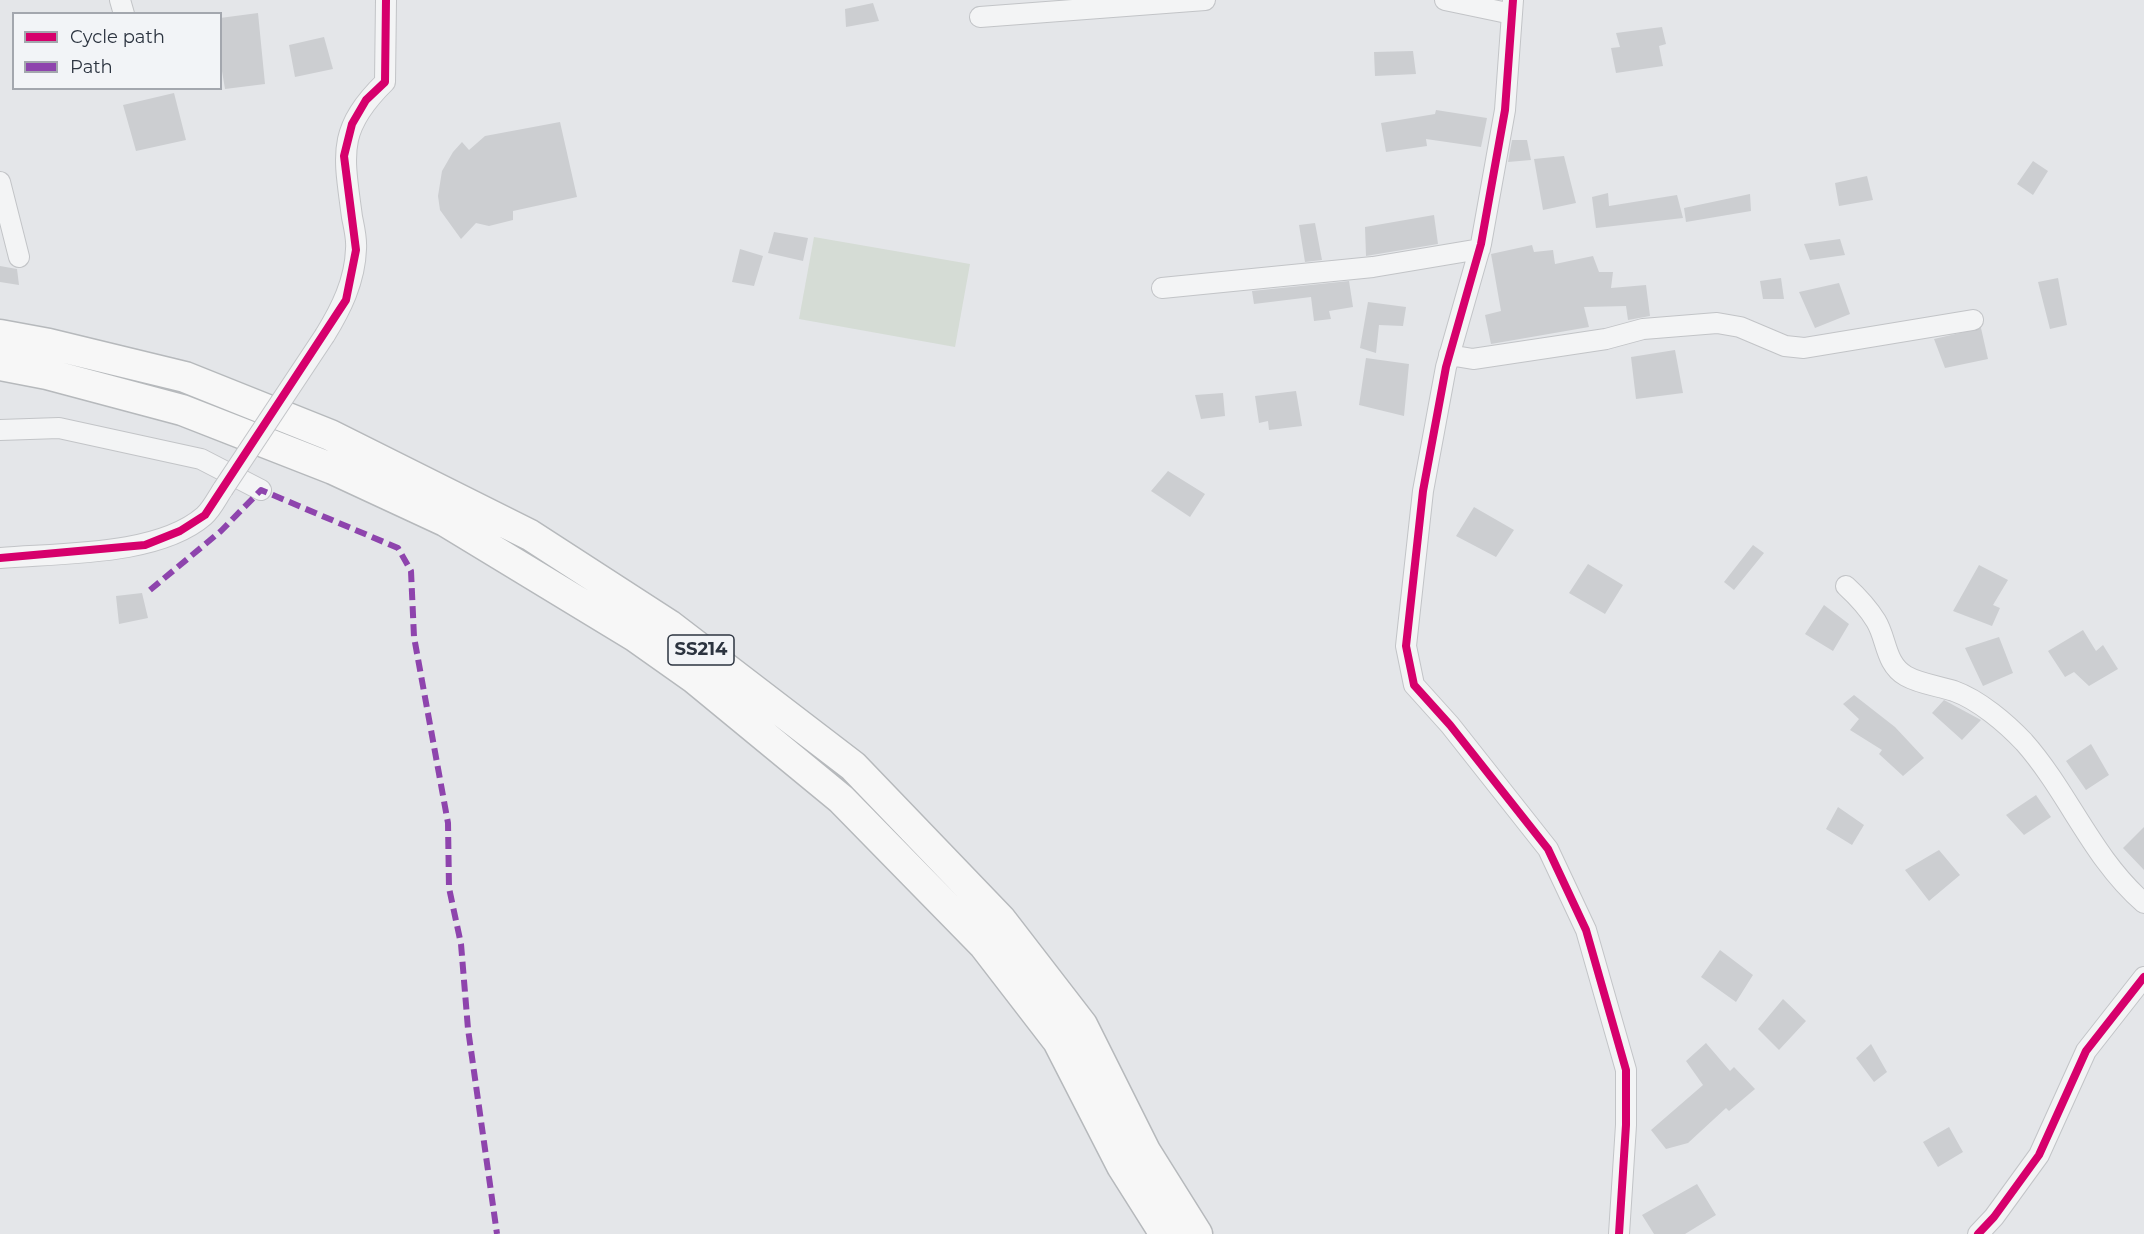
<!DOCTYPE html>
<style>
body{margin:0}
#map{position:relative;width:2144px;height:1234px;overflow:hidden;background:#e4e6e9;font-family:Montserrat,sans-serif}
canvas{display:block}
.legend{position:absolute;left:12px;top:12px;width:210px;height:78px;box-sizing:border-box;background:#f2f4f7;border:2px solid #a3a7ae;margin:0;padding:8px 10px;list-style:none;font-size:18px;color:#2c3440}
.legend li{display:flex;align-items:center;gap:12px;height:30px}
.legend b{width:30px;border:2px solid #a3a7ae}
</style>
<div id="map">
<canvas width="2144" height="1234"></canvas>
<ul class="legend">
<li><b style="height:8px;background:#d6006c"></b>Cycle path</li>
<li><b style="height:8px;background:#8e44ad"></b>Path</li>
</ul>
</div>
<script>
const g = document.querySelector('canvas').getContext('2d');
g.lineJoin = 'round';
function paint(path, color) { g.fillStyle = color; g.fill(path, 'evenodd'); }
function stroke(path, color, width, dash) { g.strokeStyle = color; g.lineWidth = width; g.lineCap = dash ? 'butt' : 'round'; g.setLineDash(dash || []); g.stroke(path); }
function label(font, color, halo, rows, align = 'center') {
  g.font = font + ' Montserrat,sans-serif'; g.lineWidth = 6; g.setLineDash([]); g.textBaseline = 'middle'; g.strokeStyle = halo; g.fillStyle = color; for (const [text, x, y, turn = 0] of rows) {
    g.save(); g.translate(x, y); g.rotate((+turn || 0) * Math.PI / 180); g.textAlign = isNaN(turn) ? turn : align; if (halo) g.strokeText(text, 0, 0); g.fillText(text, 0, 0); g.restore();
  }
}
paint(new Path2D(`
 M814,237L970,264L955,347L799,319Z`), '#d5dcd5');
paint(new Path2D(`
 M873,3L879,21L846,27L845,9Z
 M258,13L265,84L225,89L220,59V18Z
 M1662,27L1666,44L1659,46L1663,66L1616,73L1611,48L1620,47L1616,33Z
 M324,37L333,69L295,77L289,45Z
 M1413,51L1416,74L1375,76L1374,52Z
 M174,93L186,140L136,151L123,105Z
 M1436,110L1487,118L1481,147L1426,139L1427,146L1386,152L1381,123L1435,114Z
 M560,122L577,197L513,211V220L489,226L476,223L461,239L440,210L438,196L442,171L453,152L462,142L469,150L485,136Z
 M1512,140H1527L1531,160L1508,162Z
 M1564,156L1576,203L1543,210L1534,159Z
 M2033,161L2048,171L2033,195L2017,184Z
 M1867,176L1873,200L1839,206L1835,183Z
 M1608,193L1609,206L1677,195L1683,218L1596,228L1592,197Z
 M1750,194L1751,211L1686,222L1684,208Z
 M1434,215L1438,244L1366,256L1365,227Z
 M1315,223L1322,260L1305,262L1299,225Z
 M774,232L808,238L803,261L768,253Z
 M1840,239L1845,255L1810,260L1804,244Z
 M1532,245L1534,252L1553,250L1555,264L1593,256L1599,272H1613L1611,288L1646,285L1650,316L1628,320L1626,306L1584,307L1589,327L1491,344L1485,315L1501,311L1491,254Z
 M740,249L763,256L754,286L732,282Z
 M0,266L17,269L19,285L0,282Z
 M1781,278L1784,299H1763L1760,281Z
 M2058,278L2067,325L2050,329L2038,282Z
 M1349,281L1353,307L1329,311L1331,319L1314,321L1311,297L1254,304L1252,291Z
 M1839,283L1850,314L1815,328L1799,292Z
 M1368,302L1406,307L1403,326L1379,325L1376,353L1360,348Z
 M1981,328L1988,359L1945,368L1934,339Z
 M1675,350L1683,393L1636,399L1631,357Z
 M1366,358L1409,364L1404,416L1359,405Z
 M1296,391L1302,426L1269,430L1268,421L1259,423L1255,396Z
 M1223,393L1225,416L1201,419L1195,395Z
 M1168,471L1205,494L1190,517L1151,491Z
 M1474,507L1514,530L1496,557L1456,536Z
 M1753,545L1764,553L1734,590L1724,582Z
 M1588,564L1623,585L1605,614L1569,593Z
 M1979,565L2008,580L1993,605L2000,608L1992,626L1953,611Z
 M142,593L148,618L119,624L116,596Z
 M1824,605L1849,624L1833,651L1805,634Z
 M2083,630L2096,651L2103,645L2118,669L2089,686L2074,672L2065,677L2048,651Z
 M1999,637L2013,673L1983,686L1965,648Z
 M1854,695L1895,727L1924,758L1903,776L1879,754L1882,750L1850,730L1859,719L1843,704Z
 M1944,700L1981,720L1962,740L1932,713Z
 M2091,744L2109,775L2086,790L2066,761Z
 M2036,795L2051,817L2024,835L2006,815Z
 M1838,807L1864,825L1852,845L1826,829Z
 M2144,827V870L2123,848Z
 M1939,850L1960,875L1929,901L1905,870Z
 M1720,950L1753,975L1736,1002L1701,977Z
 M1783,999L1806,1021L1779,1050L1758,1029Z
 M1706,1043L1730,1071L1734,1067L1755,1089L1729,1111L1726,1108L1688,1143L1666,1149L1651,1130L1703,1085L1686,1061Z
 M1871,1044L1887,1072L1874,1082L1856,1058Z
 M1949,1127L1963,1152L1938,1167L1923,1142Z
 M1697,1184L1716,1215L1685,1234H1654L1642,1215Z`), '#ccced1');
const minor = new Path2D(`
 M120,0L124,14
 M1445,0L1512,14
 M1513,0L1505,110L1481,244L1446,367L1423,491L1406,646L1414,685L1450,725L1548,849L1586,930L1626,1070V1125L1619,1234
 M980,17L1205,0
 M0,182L19,257
 M1162,288L1373,267L1480,249
 M325,335C341,309 355,281 356,249C357,239 354,227 352,217C344,155 336,130 385,82L386,0
 M1449,355L1473,359L1606,339L1643,329L1717,323L1740,327L1785,346L1804,348L1973,320
 M0,430L59,428L201,459L261,490
 M0,558C60,553 158,556 204,516C212,509 217,498 223,489
 M1846,586C1858,597 1868,608 1876,621C1887,639 1885,664 1906,676C1920,684 1939,686 1954,691C1979,700 2006,723 2024,742C2069,793 2092,858 2144,903
 M1978,1234L1994,1217L2039,1155L2086,1051L2144,977`);
const highway = new Path2D(`
 M0,335L49,344L185,377L330,435L530,535L669,625L853,766L1001,920L1082,1025L1145,1151L1197,1234
 M0,365L47,374L182,410L333,469L445,521L636,637L694,678L841,799L984,945L1058,1041L1122,1166L1165,1234`);
stroke(minor, '#c2c4c7', 22);
stroke(highway, '#b6b9bc', 33);
stroke(minor, '#f3f4f5', 20);
stroke(highway, '#f7f7f7', 30);
const minorBridge = new Path2D(`
 M223,489L325,335`);
stroke(minorBridge, '#c2c4c7', 22, []);
stroke(minorBridge, '#f3f4f5', 20);
stroke(new Path2D(`
 M150,590L221,531L261,490L398,548L411,571L414,637L448,823L449,888L461,944L468,1029L497,1234`), '#8e44ad', 6, [12, 6]);
stroke(new Path2D(`
 M1513,0L1505,110L1481,244L1446,367L1423,491L1406,646L1414,685L1450,725L1548,849L1586,930L1626,1070V1125L1619,1234
 M0,558L145,545L180,531L205,515L346,300L356,250L344,156L352,124L366,100L385,82L386,0
 M1978,1234L1994,1217L2039,1155L2086,1051L2144,977`), '#d6006c', 8);
for (const [x, y, w] of [
 [701,650,66]
]) { const box = new Path2D(); box.roundRect(x - w / 2, y - 15, w, 30, 4.5); g.fillStyle = '#f2f4f7'; g.fill(box); stroke(box, '#2c3440', 1.5); }
label('bold 18px', '#2c3440', null, [
 ["SS214",701,650]
]);
</script>
